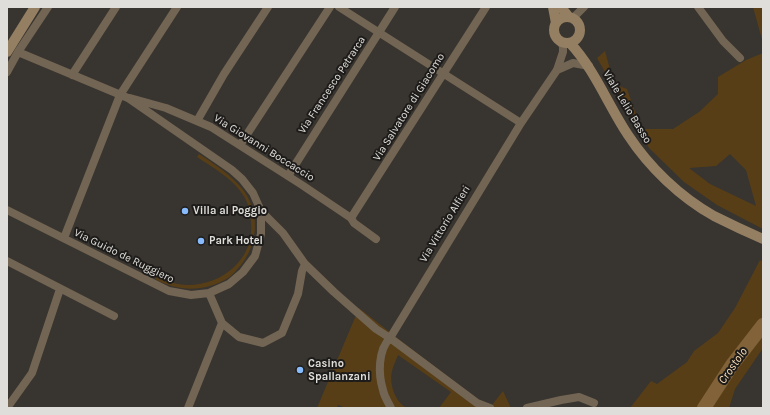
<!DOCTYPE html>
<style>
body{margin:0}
#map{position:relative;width:770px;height:415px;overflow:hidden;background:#38342f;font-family:Karla,sans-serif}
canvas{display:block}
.frame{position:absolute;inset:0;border:8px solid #e0deda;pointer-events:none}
</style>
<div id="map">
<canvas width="770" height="415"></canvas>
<div class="frame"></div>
</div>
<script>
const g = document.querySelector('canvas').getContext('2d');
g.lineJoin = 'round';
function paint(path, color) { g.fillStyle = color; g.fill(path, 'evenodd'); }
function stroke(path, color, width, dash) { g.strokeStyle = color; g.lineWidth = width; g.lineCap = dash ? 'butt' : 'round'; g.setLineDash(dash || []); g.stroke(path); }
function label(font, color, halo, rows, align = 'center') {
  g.font = font + ' Karla,sans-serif'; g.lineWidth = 4; g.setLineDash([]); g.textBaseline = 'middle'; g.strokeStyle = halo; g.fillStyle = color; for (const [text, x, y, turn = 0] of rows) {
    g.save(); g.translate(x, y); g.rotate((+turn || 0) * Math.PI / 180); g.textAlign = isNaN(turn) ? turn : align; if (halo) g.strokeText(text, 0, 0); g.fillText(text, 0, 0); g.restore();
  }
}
paint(new Path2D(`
 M753,7H763V43Z
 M605,51L614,84L627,89L641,129H673L699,112L718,94V77L746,60L763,53V229L717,205L684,182L649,148L597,58ZM730,154L746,170L756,206L710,184L689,168L716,166Z
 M199,154C214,164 232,175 244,191C260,214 258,243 241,265C237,269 233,275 228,278C205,292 178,292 155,279L156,277C166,281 177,285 188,285C223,285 255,258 251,222C250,213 249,206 245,198C234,179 215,169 197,157Z
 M760,260L763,262V348L735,389L729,408H630L651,381L657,384L687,362L694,351L718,333L735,308Z
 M359,308L396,337L480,401L492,405L503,391L511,408H439L451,392L398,355C396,360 393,366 392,371C389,384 395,402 407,408H346L338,405L337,408H317Z`), '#583e16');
stroke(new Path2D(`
 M704,408L732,365L763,325`), '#826339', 14);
stroke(new Path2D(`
 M339,7L521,123
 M698,7L723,41L740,58
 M573,18L584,7
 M557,70L573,63L589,66
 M7,72L18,52L48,7
 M72,75L116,7
 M130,98L166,108L211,127L302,185L351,218L354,223L376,239
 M197,121L224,74L268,7
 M240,145L330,7
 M288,176L395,7
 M7,210L169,291L191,295L209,293L229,284L243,272L255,256L261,234V211L253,193L242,179L232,170L128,98L18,52
 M261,211L283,233L305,264L334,292L376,329L390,338L477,403L490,408
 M351,218L486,7
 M64,238L120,95L177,7
 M7,261L114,316
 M222,323L239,337L263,343L282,333L298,294L302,271L305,264
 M7,408L32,373L60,289
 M188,408L222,323L209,293
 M391,408C388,402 384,396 383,390C378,374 378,350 390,338L521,123L557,70L563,52V46L559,40
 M527,408L561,400L579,397L594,403`), '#726553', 8);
stroke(new Path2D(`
 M553,7L556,23
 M561,7L569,17
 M554 30a13 13 0 1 1 26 0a13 13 0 1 1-26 0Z
 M570,43C595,70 608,105 628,135C649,167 680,197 714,216C730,224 747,232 763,239
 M7,52L35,7`), '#947f63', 10);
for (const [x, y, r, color] of [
 [185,211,4,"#87bbfb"],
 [201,241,4,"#87bbfb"],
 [300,370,4,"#87bbfb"]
]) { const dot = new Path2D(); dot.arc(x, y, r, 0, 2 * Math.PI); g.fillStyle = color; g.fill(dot); stroke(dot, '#1e1c1a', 1.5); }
label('11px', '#e0deda', '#1e1c1a', [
 ["Via Francesco Petrarca",332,85,-57],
 ["Via Salvatore di Giacomo",409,107,-58],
 ["Viale Lelio Basso",627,107,59],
 ["Via Giovanni Boccaccio",264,148,32],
 ["Via Vittorio Alfieri",445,224,-59],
 ["Via Guido de Ruggiero",124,256,26]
]);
label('bold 11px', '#e0deda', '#1e1c1a', [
 ["Villa al Poggio",193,211],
 ["Park Hotel",209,241],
 ["Casino",308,364],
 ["Spallanzani",308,377]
], 'left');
label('italic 12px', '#faddb6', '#1e1c1a', [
 ["Crostolo",733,366,-55]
]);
</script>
